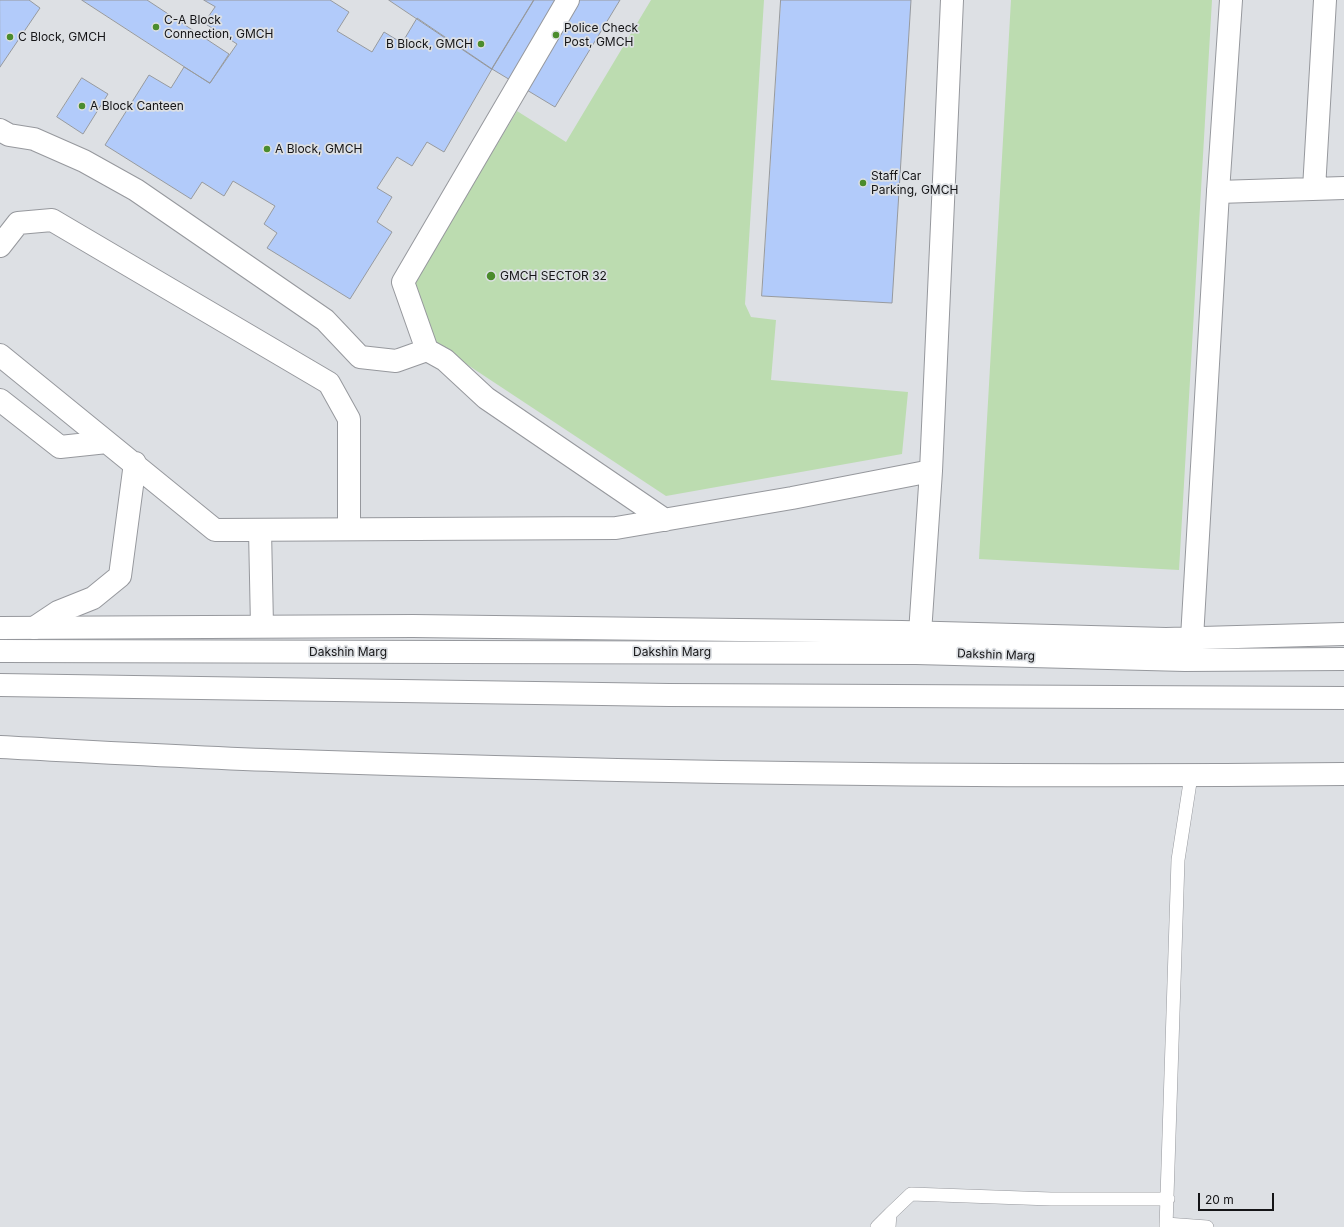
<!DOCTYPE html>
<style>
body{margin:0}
#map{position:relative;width:1344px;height:1227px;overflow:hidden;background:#dde0e4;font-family:Inter,sans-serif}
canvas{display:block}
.scale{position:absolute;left:1198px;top:1193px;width:76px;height:18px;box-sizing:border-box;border:2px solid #141416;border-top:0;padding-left:5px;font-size:12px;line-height:14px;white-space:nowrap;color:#141416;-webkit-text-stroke:3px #dde0e4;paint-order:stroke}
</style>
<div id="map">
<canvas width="1344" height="1227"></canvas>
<div class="scale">20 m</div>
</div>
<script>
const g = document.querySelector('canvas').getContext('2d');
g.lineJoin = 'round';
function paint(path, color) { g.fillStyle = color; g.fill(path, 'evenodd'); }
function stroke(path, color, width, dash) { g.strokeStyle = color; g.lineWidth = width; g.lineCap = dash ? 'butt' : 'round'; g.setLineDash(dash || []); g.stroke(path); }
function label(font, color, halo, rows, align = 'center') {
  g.font = font + ' Inter,sans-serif'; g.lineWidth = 3.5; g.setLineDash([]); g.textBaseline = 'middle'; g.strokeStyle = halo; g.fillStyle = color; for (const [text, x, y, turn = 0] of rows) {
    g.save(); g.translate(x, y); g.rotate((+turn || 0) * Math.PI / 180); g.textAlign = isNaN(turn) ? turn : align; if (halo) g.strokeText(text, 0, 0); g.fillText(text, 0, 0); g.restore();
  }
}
paint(new Path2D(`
 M651,0H764L745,304L751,317L776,320L771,380L908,392L902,454L666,496L436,344L415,281L517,111L566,142Z
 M1011,0H1212L1179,570L979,559Z`), '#bcdcb0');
const building = new Path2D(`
 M0,0H29L40,8L0,67Z
 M82,0H147L229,54L210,83Z
 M204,0H330L349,12L337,31L372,52L384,32L402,43L417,18L492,69L444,152L427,142L412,166L397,157L377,188L392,197L377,222L392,232L350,299L267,248L277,233L264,224L275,206L233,181L224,196L202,182L191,199L105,145L149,75L171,88L184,67L210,83L237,44L204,23L215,7Z
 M389,0H534L492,69Z
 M534,0H620L555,107L492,69Z
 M781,0H911L892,303L762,296Z
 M82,78L108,94L83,134L57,117Z`);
paint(building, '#b2cbfa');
stroke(building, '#979a9e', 1);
const service = new Path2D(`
 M1166,1224L1207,1227
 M877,1227L890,1214
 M889,1227L890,1214L911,1194L1051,1199H1168
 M1166,1227L1178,860L1191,776`);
const minor = new Path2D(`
 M568,0L403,282L427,350L445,360L486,398L665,520
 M0,130L9,135L34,139L84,161L136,190L325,320L360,357L396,361L427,350
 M1314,189L1325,0
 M1218,192L1344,188
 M0,246L18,223L52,220L329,383L349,419V529
 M0,355L215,530L616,528L792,498L931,471
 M0,400L60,447L107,442
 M260,530L262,626
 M34,628L58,612L93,598L120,576L135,463
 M920,633L931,471L952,0`);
const tertiary = new Path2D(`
 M0,628L413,626L902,632L1166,639L1344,634
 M1192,638L1218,192L1231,0
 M0,747C99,752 198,758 297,761C646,773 995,778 1344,774`);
const secondary = new Path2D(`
 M0,651L916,653L1185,660L1344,659
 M0,685L669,695L1344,698`);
stroke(service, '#96989d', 14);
stroke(minor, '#96989d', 24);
stroke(tertiary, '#96989d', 24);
stroke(secondary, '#96989d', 24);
stroke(service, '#fff', 13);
stroke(minor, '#fff', 22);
stroke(tertiary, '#fff', 22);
stroke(secondary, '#fff', 22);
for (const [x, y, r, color] of [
 [156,27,4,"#4b8c2d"],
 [556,35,4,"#4b8c2d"],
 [10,37,4,"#4b8c2d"],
 [481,44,4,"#4b8c2d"],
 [82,106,4,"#4b8c2d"],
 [267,149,4,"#4b8c2d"],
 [863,183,4,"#4b8c2d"],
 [491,276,5,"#4b8c2d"]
]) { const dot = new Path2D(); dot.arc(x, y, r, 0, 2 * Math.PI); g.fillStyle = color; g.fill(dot); stroke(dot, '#dde0e4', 1.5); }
label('12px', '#141416', '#dde0e4', [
 ["C-A Block",164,20],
 ["Connection, GMCH",164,34],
 ["Police Check",564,28],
 ["Post, GMCH",564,42],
 ["C Block, GMCH",18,37],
 ["B Block, GMCH",473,44,"right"],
 ["A Block Canteen",90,106],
 ["A Block, GMCH",275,149],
 ["Staff Car",871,176],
 ["Parking, GMCH",871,190],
 ["GMCH SECTOR 32",500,276]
], 'left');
label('12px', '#141416', '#dde0e4', [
 ["Dakshin Marg",348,652],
 ["Dakshin Marg",672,652],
 ["Dakshin Marg",996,655,2]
]);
</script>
